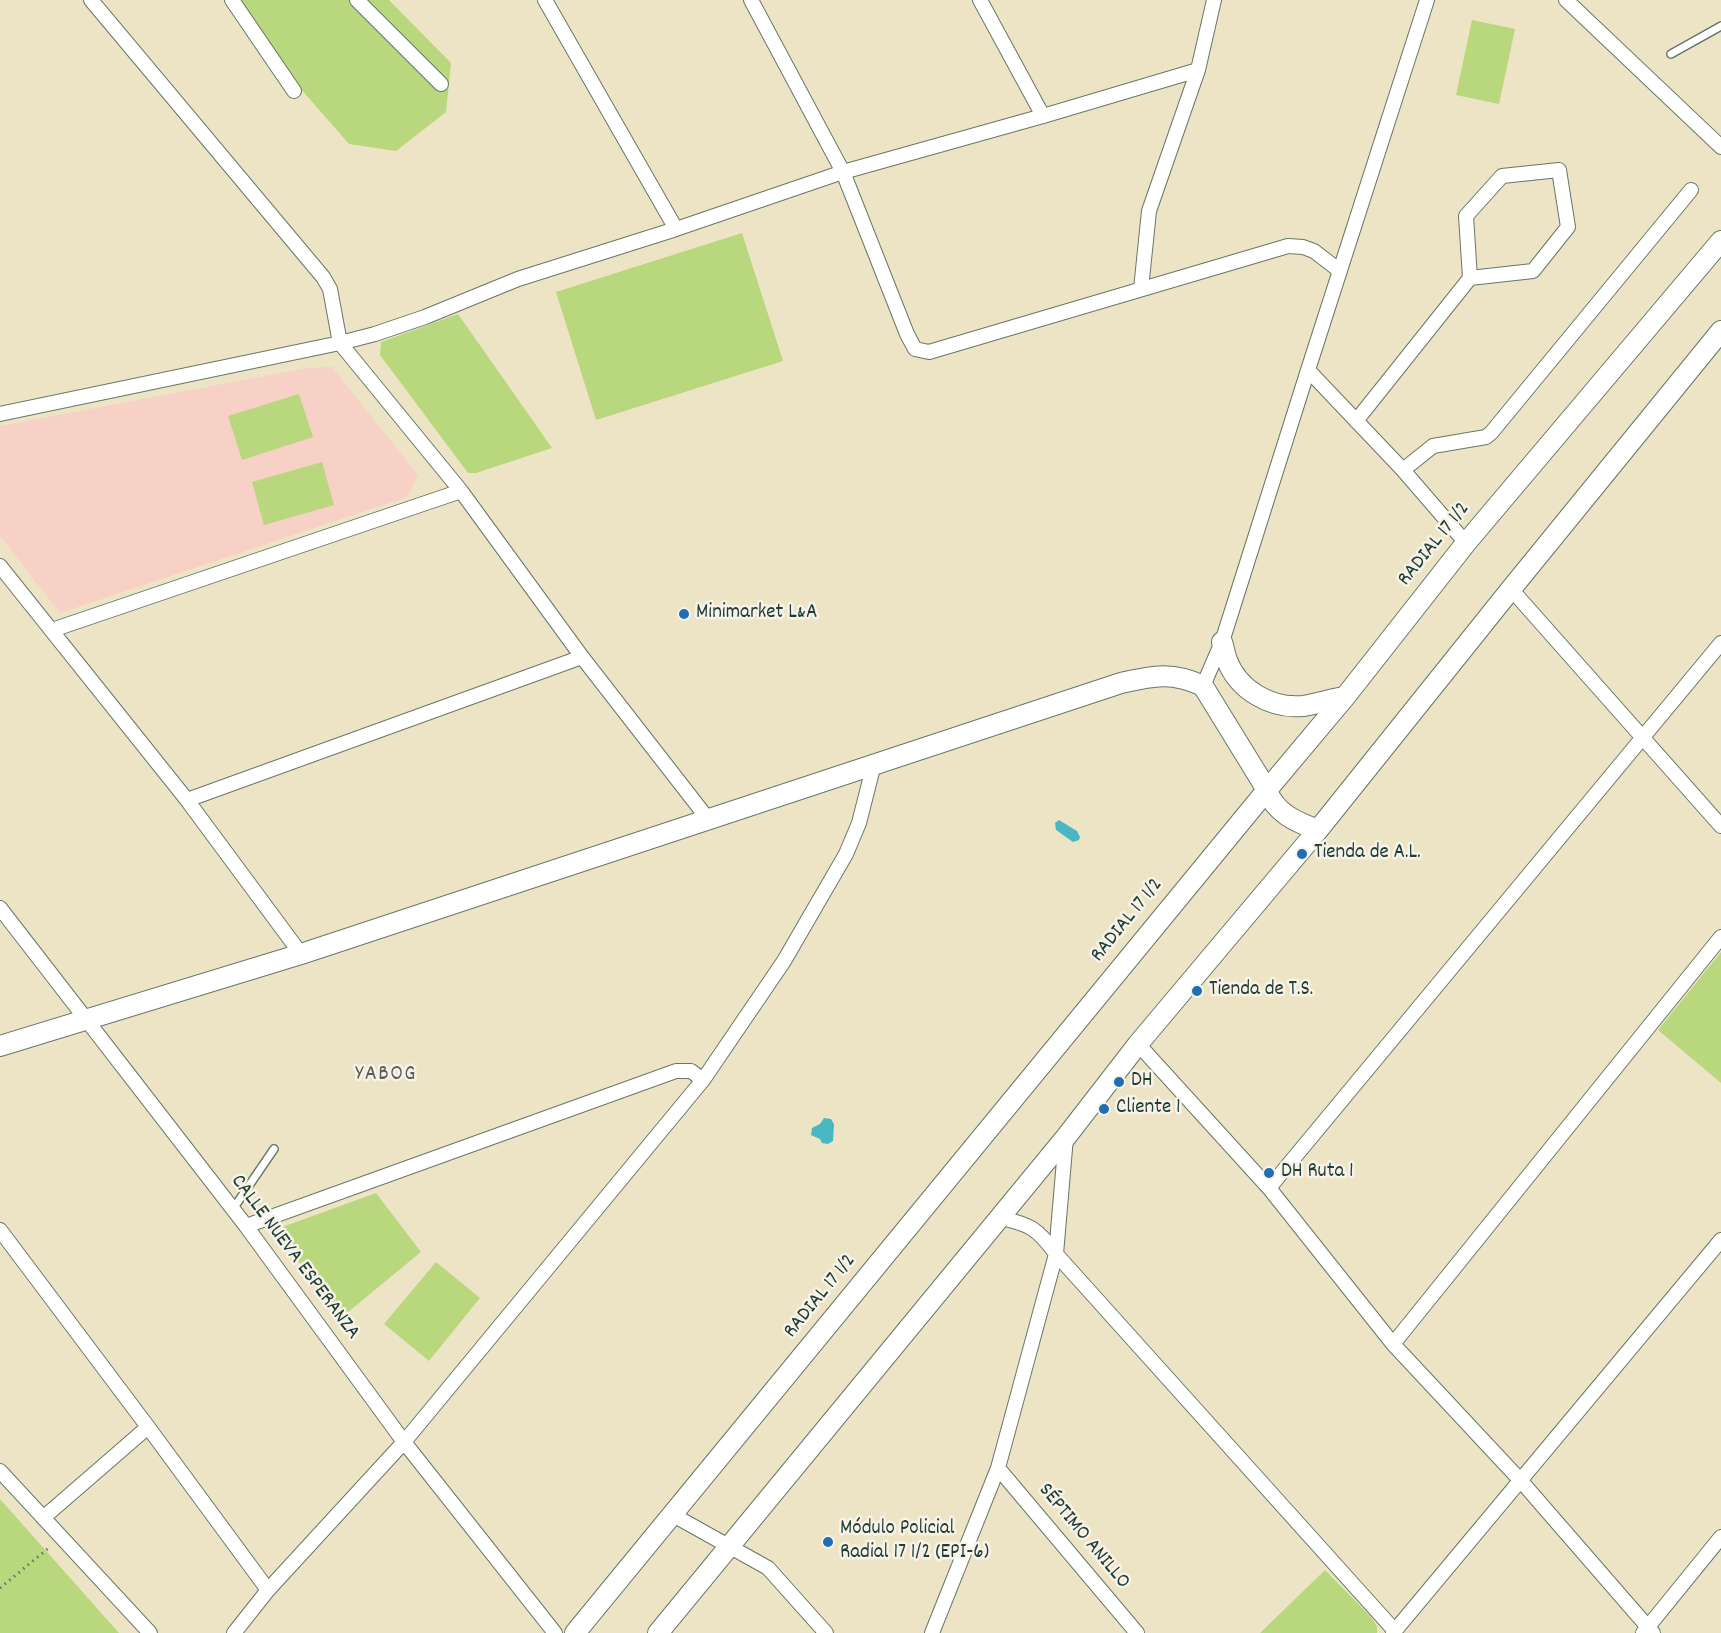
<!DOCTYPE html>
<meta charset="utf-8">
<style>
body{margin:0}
canvas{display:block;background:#ede4c6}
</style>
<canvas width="1721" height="1633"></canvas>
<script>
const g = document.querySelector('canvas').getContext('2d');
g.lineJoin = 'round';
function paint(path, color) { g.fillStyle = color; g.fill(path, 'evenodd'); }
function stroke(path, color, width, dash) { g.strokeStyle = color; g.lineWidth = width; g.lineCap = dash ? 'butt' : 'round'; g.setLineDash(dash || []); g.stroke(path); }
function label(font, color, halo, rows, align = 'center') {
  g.font = font + ' Dekko,sans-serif'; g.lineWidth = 5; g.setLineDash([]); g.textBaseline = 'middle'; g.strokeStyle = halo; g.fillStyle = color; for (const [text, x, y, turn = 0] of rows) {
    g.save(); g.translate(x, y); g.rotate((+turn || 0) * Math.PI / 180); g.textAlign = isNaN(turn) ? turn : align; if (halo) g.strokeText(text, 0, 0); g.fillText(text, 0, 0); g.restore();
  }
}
paint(new Path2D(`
 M332,367L418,475L407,497L60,613L0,536V426L307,368Z`), '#f7d1c6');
paint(new Path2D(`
 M223,0H389L451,63L446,112L396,151L349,144Z
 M1472,20L1515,29L1499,104L1456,95Z
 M742,233L783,361L596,420L556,292Z
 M458,314L552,448L476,473H468L380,355L381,342Z
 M299,394L313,437L242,460L228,416Z
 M322,462L334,505L264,525L252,482Z
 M1721,952V1083L1658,1030Z
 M376,1193L421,1252L342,1317L274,1230Z
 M436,1262L480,1298L429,1361L384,1324Z
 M0,1499L119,1633H0Z
 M1325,1570L1371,1617L1377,1626V1633H1260Z`), '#b9d77d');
paint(new Path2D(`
 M1059,820L1077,831L1080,837L1079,840L1073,842L1056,830L1055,823Z
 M824,1118L831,1119L834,1124L833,1141L828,1144L822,1143L820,1139L811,1135L812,1128L820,1124Z`), '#4ab8c4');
const lane = new Path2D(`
 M1671,54L1721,26
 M233,1209L274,1149`);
const street = new Path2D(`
 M91,0L323,277L330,289L340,343L461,491L582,657L708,819
 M232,0L294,91
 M357,0L441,84
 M545,0L676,229
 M751,0L843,172L907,334L915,349L929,352L1288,246L1303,247L1314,251L1340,271
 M980,0L1043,116
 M1566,0L1721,147
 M1141,289L1149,211L1198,70L1214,0
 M1308,370L1403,470L1466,543
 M0,414L340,343L375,334L425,317L518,279L676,229L843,172L1043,116L1198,70
 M1356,421L1470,278L1466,216L1502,176L1559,170L1568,227L1533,271L1470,278
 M1403,470L1433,446L1486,437L1491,433L1691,190
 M0,566L187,800L301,954
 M1511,589L1721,826
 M52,630L461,491
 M1203,686L1222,642L1308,370L1427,0
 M187,800L582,657
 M0,908L246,1226L404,1442L555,1633
 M1138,1044L1269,1188L1393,1344L1521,1481L1653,1633
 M1269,1188L1721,643
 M1000,1218C1030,1224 1038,1229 1056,1254L1395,1631
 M246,1226L676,1071H691L703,1080
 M0,1230L148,1427L268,1590
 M1393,1344L1721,937
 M998,1468L1137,1633
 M0,1471L150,1633
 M673,1515L768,1568L826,1633
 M43,1518L148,1427
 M234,1633L268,1590L404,1442L703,1080L784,961L846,854L859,823L874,764
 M932,1633L998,1468L1056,1254L1066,1137
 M1393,1633L1721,1240
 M1643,1633L1721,1537`);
const secondary = new Path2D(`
 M1222,642C1224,648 1225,655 1227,660C1238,690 1271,709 1303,706C1317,704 1331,699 1345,697
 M0,1046L301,954L1121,683C1152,676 1172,671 1203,686L1267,790C1275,813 1296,822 1318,830
 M575,1633L1267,790L1345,697L1466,543L1721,241
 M658,1633L1066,1137L1138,1044L1318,830L1511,589L1721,331`);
stroke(lane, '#677767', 10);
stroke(street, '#677767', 16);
stroke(secondary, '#677767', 22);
stroke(new Path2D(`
 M0,1588L50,1547`), '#677767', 3, [1.5, 4.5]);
stroke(lane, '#fff', 7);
stroke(street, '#fff', 14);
stroke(secondary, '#fff', 20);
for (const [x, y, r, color] of [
 [684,614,6,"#1f6fb2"],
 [1302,854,6,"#1f6fb2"],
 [1197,991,6,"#1f6fb2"],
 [1119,1082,6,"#1f6fb2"],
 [1104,1109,6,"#1f6fb2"],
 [1269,1173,6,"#1f6fb2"],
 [828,1542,6,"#1f6fb2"]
]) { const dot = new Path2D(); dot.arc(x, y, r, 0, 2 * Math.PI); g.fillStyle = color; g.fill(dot); stroke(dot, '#f7f3e8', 2); }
label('21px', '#1f3d34', '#f7f3e8', [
 ["RADIAL 17 1/2",1435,545,-51],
 ["RADIAL 17 1/2",1128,921,-51],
 ["CALLE NUEVA ESPERANZA",294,1258,53],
 ["RADIAL 17 1/2",821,1297,-51],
 ["SÉPTIMO ANILLO",1083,1537,50]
]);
label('21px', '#1f3d34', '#f7f3e8', [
 ["Minimarket L&A",696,614],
 ["Tienda de A.L.",1314,854],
 ["Tienda de T.S.",1209,991],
 ["DH",1131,1082],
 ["Cliente 1",1116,1109],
 ["DH Ruta 1",1281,1173],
 ["Módulo Policial",840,1530],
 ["Radial 17 1/2 (EPI-6)",840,1554]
], 'left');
g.letterSpacing = '1.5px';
label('22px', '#5c5d51', '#f7f3e8', [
 ["YABOG",386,1076]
]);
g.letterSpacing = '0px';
</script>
